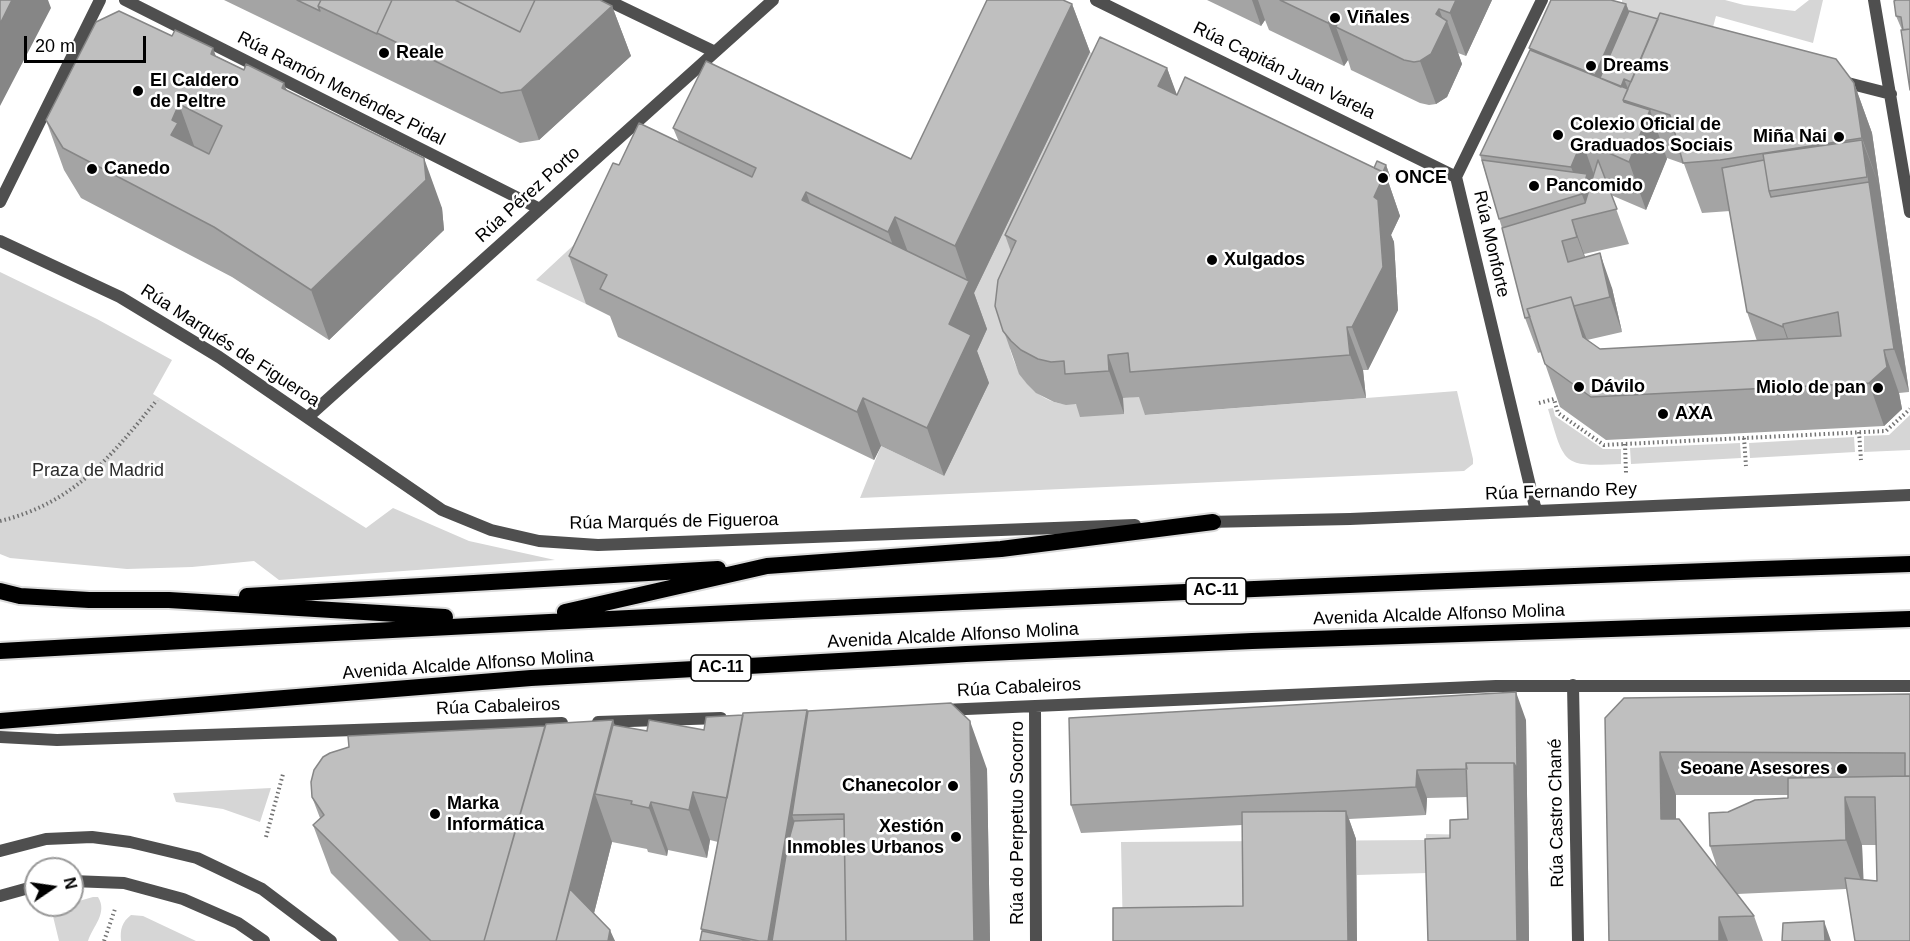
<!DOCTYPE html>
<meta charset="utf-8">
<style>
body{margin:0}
#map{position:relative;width:1910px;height:941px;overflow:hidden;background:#fff;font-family:Helvetica,sans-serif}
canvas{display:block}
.north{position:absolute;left:24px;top:857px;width:60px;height:60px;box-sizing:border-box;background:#fff;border:2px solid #999;border-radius:50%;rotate:77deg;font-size:16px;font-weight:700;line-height:24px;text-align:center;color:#000}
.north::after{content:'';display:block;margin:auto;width:21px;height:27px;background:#000;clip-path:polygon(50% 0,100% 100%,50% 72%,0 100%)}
.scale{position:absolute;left:24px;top:36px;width:122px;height:27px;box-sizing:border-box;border:3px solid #000;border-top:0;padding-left:8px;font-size:18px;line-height:21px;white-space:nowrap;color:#000;-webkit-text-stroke:4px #fff;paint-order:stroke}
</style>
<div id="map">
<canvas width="1910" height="941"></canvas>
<div class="north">N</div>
<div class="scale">20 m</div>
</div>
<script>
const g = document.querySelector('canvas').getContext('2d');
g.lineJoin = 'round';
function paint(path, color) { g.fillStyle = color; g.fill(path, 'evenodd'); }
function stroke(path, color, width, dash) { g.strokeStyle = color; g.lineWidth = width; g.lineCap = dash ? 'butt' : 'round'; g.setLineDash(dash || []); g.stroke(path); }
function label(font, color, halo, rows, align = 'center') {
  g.font = font + ' Helvetica,sans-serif'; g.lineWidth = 5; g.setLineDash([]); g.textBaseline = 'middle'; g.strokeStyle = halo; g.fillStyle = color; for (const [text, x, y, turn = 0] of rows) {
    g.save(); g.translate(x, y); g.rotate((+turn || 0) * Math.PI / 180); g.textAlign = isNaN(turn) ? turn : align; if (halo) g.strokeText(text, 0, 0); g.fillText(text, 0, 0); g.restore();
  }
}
paint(new Path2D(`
 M1622,0H1725L1744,5L1795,11L1809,0H1823L1813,43L1716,16L1710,38L1622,14Z
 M1090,52L1121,68L1010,349C1016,372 1030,394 1054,402C1063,405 1072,403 1082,405C1096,407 1110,411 1124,414L1123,398L1144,396L1146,415L1457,391L1473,459V464L1464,471L860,498L881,446L944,476L973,294Z
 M678,148L586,304L536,280Z
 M0,272L97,319L172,360L153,394L366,528L393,508L469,541L555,560L279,580L254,561L192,567L127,569L10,558L0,554Z
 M1553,408L1555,416L1603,449H1621V464C1562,467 1565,465 1548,409Z
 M1910,415V450L1864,452V436L1889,435Z
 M1854,437L1855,452L1750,458L1749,443Z
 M1740,443L1741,458L1631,464L1630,448Z
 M271,788L260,822L223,809L176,802L173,793Z
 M1426,834L1480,835L1463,872L1357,875V941H1253L1123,936L1121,842L1426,840Z
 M93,897H98C108,913 93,926 88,941H59L51,908L72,905V903Z
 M131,915L143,916L196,941H121C120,929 122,922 131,915Z`), '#d6d6d6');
const trunk = new Path2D(`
 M0,591L20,596L89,600H169L445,617
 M247,596L718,569
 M565,612L767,566L1001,549L1213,522
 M0,651C636,616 1273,585 1910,564
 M0,721L531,678L966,654L1252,641L1910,619`);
stroke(trunk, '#dbdbdb', 20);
stroke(new Path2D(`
 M1539,403L1554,399L1558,413L1604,445L1886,431L1910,409
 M1859,432L1861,460
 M1744,438L1746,466
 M1625,444L1626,473
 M0,521C75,503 111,456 157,400
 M266,837L283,774
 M104,941L115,909`), '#717171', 4, [1.5, 3]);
stroke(new Path2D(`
 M1874,0L1910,212
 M1840,81L1891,94
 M0,202L100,0`), '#4f4f4f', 12);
stroke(new Path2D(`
 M125,0L540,209
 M607,0L715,52
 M1096,0L1456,177
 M0,241L120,297L219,357L442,510L491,530L539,541L598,545L1135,525
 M308,417L773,0
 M1536,511L1456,177L1542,0
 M1206,522L1350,519L1910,495
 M1573,685L1578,941
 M1035,706L1036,941
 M943,710L1496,686H1910
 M598,722L721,718
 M0,737L57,740L562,723
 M0,851L46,839L92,837L130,842L197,858L262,889L331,941
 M72,881L124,883L183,899L238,923L264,941
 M0,896L36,886`), '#4f4f4f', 12);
stroke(trunk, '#000', 16);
paint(new Path2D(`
 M224,0H600L612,6L631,56L539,140L520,143Z
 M1207,0H1492L1466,56L1458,53L1462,64L1447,97L1436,104L1429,105L1420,103L1351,70L1348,60L1344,66L1269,30L1265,20L1261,26Z
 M1910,0V90L1902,30L1896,16Z
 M1072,4L1090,52L974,293L987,329L977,351L989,383L944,476L881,446L874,460L618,337L610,316L586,304L569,256L619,165L679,142L673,128L911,159Z
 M1626,4L1629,11L1854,83L1872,133L1909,392L1899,393L1902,409L1884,426L1606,440L1560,407L1541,352L1538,353L1525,318L1502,228L1480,155L1530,50L1529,48ZM1667,158L1684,164L1702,213L1730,211L1747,312L1757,341L1600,349L1587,340L1622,332L1612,288L1585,257L1584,254L1629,244L1611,195L1646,210Z
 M216,56L287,91L442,208L444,230L329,340L232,277L81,198L64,170L46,120Z
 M1167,68L1176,94L1374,168L1386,165L1390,176L1388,181L1400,216L1391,235L1394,242L1398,310L1368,370H1363L1366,398L1145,415L1139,397L1123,398L1124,414L1080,417L1076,404L1066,405L1054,402L1036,393L1027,384L1019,374L995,306L1011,252L1005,235Z
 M1910,694V941L1846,889L1737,894L1754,916L1763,941H1609L1605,718ZM1676,795H1788V798L1728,812L1710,846L1718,870L1676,819ZM1862,845H1876L1877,881L1863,880Z
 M808,711L987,769L990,941H700L702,931L701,929L718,842L710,840L707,858L668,850L667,856L648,852L647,849L612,842L594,913L615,941H399L331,873L313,825L320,818L312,797L545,726L613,720L614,725L647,731L704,730Z
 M1526,720L1529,941H1428L1450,838L1468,819V797L1427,798L1426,815L1349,819L1356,839L1243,906L1242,825L1081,833L1071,805Z`), '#a4a4a4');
paint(new Path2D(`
 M12,0H48L51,8L0,106V24Z
 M1252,0H1258L1265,20L1261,26Z
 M1456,0H1492L1466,56L1450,13Z
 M1072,4L1090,52L974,293L987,329L977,351L989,383L944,476L927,428L949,324L968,283L955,246Z
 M1626,4L1645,54L1624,79L1629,91L1613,125L1595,75Z
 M612,6L631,56L539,140L521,90Z
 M1439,9L1445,25L1447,21L1462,64L1447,97L1436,104L1420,61L1436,14Z
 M1334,14L1340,29L1336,27L1348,60L1344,66L1328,23Z
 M213,48L231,99L211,54Z
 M1167,68L1183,111L1158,86Z
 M284,83L303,133L282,88Z
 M1854,83L1872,133L1880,188L1862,138Z
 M179,104L197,154L171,135L172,120Z
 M1650,110L1667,159L1646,210L1629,162Z
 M1862,140L1880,188L1909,392L1894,349Z
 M1582,141L1599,189L1590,215L1571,167Z
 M424,158L442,208L444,230L329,340L311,290Z
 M1386,165L1390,176L1388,181L1400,216L1391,235L1394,242L1398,310L1368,370L1352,327L1374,197Z
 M806,192L823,240L802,200Z
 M895,217L913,266L906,280L888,232Z
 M1572,220L1584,254L1590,272L1577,237Z
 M1600,253L1612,288L1622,332L1610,297Z
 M1571,297L1587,340L1583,337Z
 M1783,324L1798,367V370L1783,327Z
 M1347,327L1363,370L1366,398L1350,355Z
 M1884,350L1899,393L1902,409L1884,426L1869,383Z
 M1108,355L1123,398L1124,414L1109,371Z
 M863,398L881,446L874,460L857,412Z
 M1516,692L1526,720L1529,941H1517L1514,763Z
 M807,710L826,760L792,815L808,861L795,941H768Z
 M613,720L631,770L595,794L612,842L587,941H556Z
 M970,721L987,769L990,941H974Z
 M1660,752L1676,795V862L1661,819Z
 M1417,770L1427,798L1426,815L1416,787Z
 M693,792L710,840L707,858L689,810Z
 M1845,797L1862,845L1864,889L1846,840Z
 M651,802L668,850L667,856L649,808Z
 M1346,811L1356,839L1357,941H1348Z
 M1719,917L1728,941H1719Z
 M1824,921L1831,941H1825Z
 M610,930L615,941H608Z`), '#868686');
const building = new Path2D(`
 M0,0H12L0,24Z
 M297,0H321L318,6L320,11Z
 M321,0H392L377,33V34L318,6Z
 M392,0H455L520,32L535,0H600L612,6L521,90L501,93L377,33Z
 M455,0H535L520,32Z
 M987,0H1063L1072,4L955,246L895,217L888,232L806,192L802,200L969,281L949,324L971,335L927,428L863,398L857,412L600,289L607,275L569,256L613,163L619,165L639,123L752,177L756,168L673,128L706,61L911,159Z
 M1280,0H1456L1450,13L1439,9L1436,14L1447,21L1431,54L1420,61L1414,62L1404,60L1336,27L1340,16L1334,14L1328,23Z
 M1551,0H1611L1626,4L1595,75L1529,48Z
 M1896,0H1910V29L1903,30L1901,17L1896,16L1894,1Z
 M119,11L172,36L175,30L213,48L211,54L244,70L246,64L284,83L282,88L424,158L426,180L311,290L214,227L63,148L46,120L96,22ZM179,104L222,126L209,154L171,135L178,123L172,120Z
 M1629,11L1658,19L1631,82L1624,79L1621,87L1600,78Z
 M1660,13L1836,59L1854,83L1862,138L1720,160L1683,163L1670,115L1623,100Z
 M1910,29V90L1901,30Z
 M1100,37L1167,68L1158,86L1177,95L1185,77L1385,173L1374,197L1378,200L1383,267L1352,327H1347L1350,355L1130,372L1128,353L1108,355L1109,371L1065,374L1064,361L1051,362L1038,359L1021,350L1011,341L1003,331L995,306L998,280L1016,241L1005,235Z
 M1530,50L1628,89L1623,100L1624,102L1650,110L1629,162L1582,141L1571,167L1480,155Z
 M1862,140L1867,177L1769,191L1763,154Z
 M1482,160L1587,174L1582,194L1499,219Z
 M1598,160L1617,209L1572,220L1577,237L1562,241L1568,262L1600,253L1610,297L1574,306L1571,297L1527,309L1530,317L1525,318L1502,228L1585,203Z
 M1764,160L1769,191L1771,197L1869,182L1894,349L1884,350L1887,367L1869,383L1591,397L1545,364L1527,309L1571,297L1583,337L1600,349L1841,336L1838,312L1783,324V327L1747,312L1722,168Z
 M1377,161L1386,165L1383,172L1374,168Z
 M1516,692L1517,769L1514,763H1466L1467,769L1417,770L1416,787L1071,805L1069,718Z
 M1910,694V776H1905V753L1660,752L1661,819H1679L1754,916L1719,917V941H1609L1605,718L1624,698Z
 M951,703L970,721L974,941H846L844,814L792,815L808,711Z
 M807,710L768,941H759L701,929L743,713Z
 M743,715L727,798L693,792L689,810L651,802L649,808L631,804L632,801L595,794L613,725L647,731L649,720L704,730L706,717Z
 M613,720L556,941H484L546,724Z
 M545,726L484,941H431L313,825L324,815L312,797L311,782L314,770L323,757L330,753L349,747L348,736Z
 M1466,763H1514L1517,941H1428L1425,839L1450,838V820L1468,819Z
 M1910,776V941H1855L1845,878L1877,881L1875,797H1845L1846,840L1710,846L1709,813L1728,812L1755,800L1788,798V778Z
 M1346,811L1348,941H1113V908L1243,906L1242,812Z
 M844,819L846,941H772L788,843L794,821Z
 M570,889L610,930L608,941H556Z
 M1824,921L1825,941H1782L1783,923Z
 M702,931L750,941H700Z`);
paint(building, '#bfbfbf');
stroke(building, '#868686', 1.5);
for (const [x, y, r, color] of [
 [1335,18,6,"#000"],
 [384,53,6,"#000"],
 [1591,66,6,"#000"],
 [138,91,6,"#000"],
 [1558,135,6,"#000"],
 [1839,137,6,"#000"],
 [92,169,6,"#000"],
 [1383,178,6,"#000"],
 [1534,186,6,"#000"],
 [1212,260,6,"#000"],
 [1579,387,6,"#000"],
 [1878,388,6,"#000"],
 [1663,414,6,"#000"],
 [1842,769,6,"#000"],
 [953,786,6,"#000"],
 [435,814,6,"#000"],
 [956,837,6,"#000"]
]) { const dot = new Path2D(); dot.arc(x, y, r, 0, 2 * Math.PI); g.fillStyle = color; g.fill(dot); stroke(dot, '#fff', 2); }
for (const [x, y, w] of [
 [1216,591,60],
 [721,668,60]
]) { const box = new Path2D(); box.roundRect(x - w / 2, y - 13, w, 26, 4.5); g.fillStyle = '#fff'; g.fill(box); stroke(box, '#000', 1.5); }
label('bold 16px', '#000', null, [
 ["AC-11",1216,591],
 ["AC-11",721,668]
]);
label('bold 18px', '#000', '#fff', [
 ["Viñales",1347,18],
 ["Reale",396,53],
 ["Dreams",1603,66],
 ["El Caldero",150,81],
 ["de Peltre",150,102],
 ["Colexio Oficial de",1570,125],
 ["Graduados Sociais",1570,146],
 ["Miña Nai",1827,137,"right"],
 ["Canedo",104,169],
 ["ONCE",1395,178],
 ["Pancomido",1546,186],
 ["Xulgados",1224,260],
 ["Dávilo",1591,387],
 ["Miolo de pan",1866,388,"right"],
 ["AXA",1675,414],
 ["Seoane Asesores",1830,769,"right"],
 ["Chanecolor",941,786,"right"],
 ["Marka",447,804],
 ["Informática",447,825],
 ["Xestión",944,827,"right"],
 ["Inmobles Urbanos",944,848,"right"]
], 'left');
label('18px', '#000', '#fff', [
 ["Rúa Capitán Juan Varela",1284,71,26],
 ["Rúa Ramón Menéndez Pidal",341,89,27],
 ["Rúa Pérez Porto",528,195,-42],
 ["Rúa Monforte",1491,244,77],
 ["Rúa Marqués de Figueroa",230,346,33],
 ["Rúa Fernando Rey",1561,492,-2],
 ["Rúa Marqués de Figueroa",674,522,-1],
 ["Avenida Alcalde Alfonso Molina",1439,615,-2],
 ["Avenida Alcalde Alfonso Molina",953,636,-3],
 ["Avenida Alcalde Alfonso Molina",468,665,-4],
 ["Rúa Cabaleiros",1019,688,-3],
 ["Rúa Cabaleiros",498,707,-2],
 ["Rúa Castro Chané",1557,813,-91],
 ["Rúa do Perpetuo Socorro",1018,823,-90]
]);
label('18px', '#2d2d2d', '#fff', [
 ["Praza de Madrid",98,471]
]);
</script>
